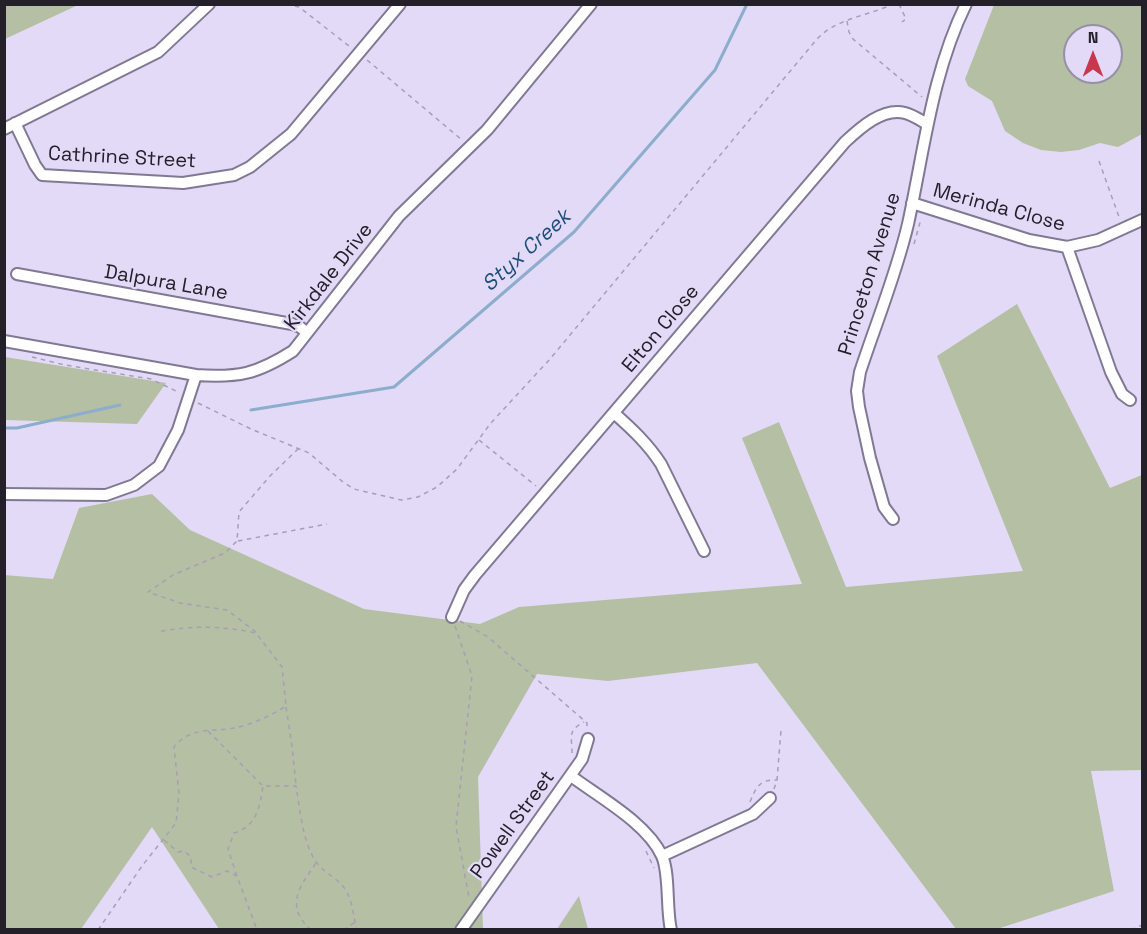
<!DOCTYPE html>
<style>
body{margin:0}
#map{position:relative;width:1147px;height:934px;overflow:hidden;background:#e2daf7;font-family:"Space Grotesk",sans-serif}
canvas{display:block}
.frame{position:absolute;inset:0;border:6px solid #23202a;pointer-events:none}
.north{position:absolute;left:1063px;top:24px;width:60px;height:60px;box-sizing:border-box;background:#e2daf7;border:2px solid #9690a5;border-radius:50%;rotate:0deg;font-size:16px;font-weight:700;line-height:24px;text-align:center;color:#23202a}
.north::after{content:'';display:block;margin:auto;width:21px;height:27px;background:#c8374e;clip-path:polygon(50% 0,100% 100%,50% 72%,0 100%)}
</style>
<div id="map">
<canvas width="1147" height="934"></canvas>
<div class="frame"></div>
<div class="north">N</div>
</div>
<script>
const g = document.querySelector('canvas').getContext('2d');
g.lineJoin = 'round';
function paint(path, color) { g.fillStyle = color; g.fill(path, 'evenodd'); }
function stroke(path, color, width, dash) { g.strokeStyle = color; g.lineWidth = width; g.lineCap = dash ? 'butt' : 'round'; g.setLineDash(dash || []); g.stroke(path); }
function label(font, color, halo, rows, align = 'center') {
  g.font = font + ' "Space Grotesk",sans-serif'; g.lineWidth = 4.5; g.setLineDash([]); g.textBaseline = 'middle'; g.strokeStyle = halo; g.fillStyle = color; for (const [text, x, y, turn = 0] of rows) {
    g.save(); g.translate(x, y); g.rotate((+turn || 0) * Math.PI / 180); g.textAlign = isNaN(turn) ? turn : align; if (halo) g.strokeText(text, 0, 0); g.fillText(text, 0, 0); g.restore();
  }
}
paint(new Path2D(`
 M5,4H78V5L5,39Z
 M994,5H1142V134L1118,147L1100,143L1079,150L1061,152L1041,150L1023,143L1005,131L992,101L968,86L965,79ZM1075,36H1111V72H1075Z
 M1017,304L1110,488L1142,475V770L1091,771L1114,891L997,929H956L757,663L608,681L537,674L478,777L483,929H219L152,827L81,929H5L4,575L53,579L79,508L152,494L190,530L364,609L480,624L519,607L802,584L742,438L779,422L846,587L1023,571L937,356Z
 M4,357H5L166,383L137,424L5,420Z
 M579,896L588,929H557Z`), '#b4bfa3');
stroke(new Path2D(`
 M251,410L394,387L574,232L715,70L747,4
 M4,428H17L120,405`), '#8cadcc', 3);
const minor = new Path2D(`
 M15,123L35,165L42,175L183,183L234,175L250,167L291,134L400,4
 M4,129L158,52L209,4
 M912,203L1029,240L1067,247L1098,240L1142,220
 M1067,247L1111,372L1122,394L1130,400
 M17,274L292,324L300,327L307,333
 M4,341L196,375C238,378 257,374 293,351L399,216L487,130L591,4
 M614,413C632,429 648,444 661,464L704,551
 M4,494L106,495L134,485L159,466L178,430L196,375
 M893,519L884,507L870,458L859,407L857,391L860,372C876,323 896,275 908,224C924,151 932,73 966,4
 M452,617L464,590L475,575L845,142C860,128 883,107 905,113C913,115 920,120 927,124
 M571,776C599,797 647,823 662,856C670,874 666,909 671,930
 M662,856L753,814L770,798
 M461,930L582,759L588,739`);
stroke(minor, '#817994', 14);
stroke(new Path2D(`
 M286,4L299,7L349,46
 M899,4L906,19L902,22
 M847,21L849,32L853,39L922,97
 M367,60L462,140
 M1099,161L1119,217
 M914,244L921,219
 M32,357L65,365L151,379L178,392
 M198,403L251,429L309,453L343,482L354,489L401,500L418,497L437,487L457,469L490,424L550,359L817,39C837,18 868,16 893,4
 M479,440L536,486
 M238,541L327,524
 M460,621L488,637L587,723V730
 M455,626L472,676L456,826L469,898
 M256,632L227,610L180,603L148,592L173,575L225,553L237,541L239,512L270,476L298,449
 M286,707L292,746L296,785
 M208,731L263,786H296C300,809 302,835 312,855C320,872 336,876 345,889C353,901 353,916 357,930
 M572,753C572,736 567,731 584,722
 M774,789L777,780L781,730
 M750,802C756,787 760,779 777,780
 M164,840L178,852L184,851L191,857V867L212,877L227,871L237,876L257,930
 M646,851L654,868
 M237,876L228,849L234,833C256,827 260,807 263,786
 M98,930L142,866L176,823L179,794L174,747C191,725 215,733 239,727C257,722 270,716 286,706L282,667L256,633C221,626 193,625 157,632
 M311,930C284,906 300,886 316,863
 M343,930L355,922
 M1131,930L1142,925`), '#a69fb6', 1.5, [4.5, 4.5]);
stroke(minor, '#fff', 10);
label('20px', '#23202a', '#e2daf7', [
 ["Cathrine Street",122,158,3],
 ["Merinda Close",999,208,15],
 ["Princeton Avenue",870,274,-73],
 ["Kirkdale Drive",329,277,-52],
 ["Dalpura Lane",166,283,10],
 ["Elton Close",661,329,-50],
 ["Powell Street",513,825,-54]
]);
label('italic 21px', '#1c4f79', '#e2daf7', [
 ["Styx Creek",527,251,-42]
]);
</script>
